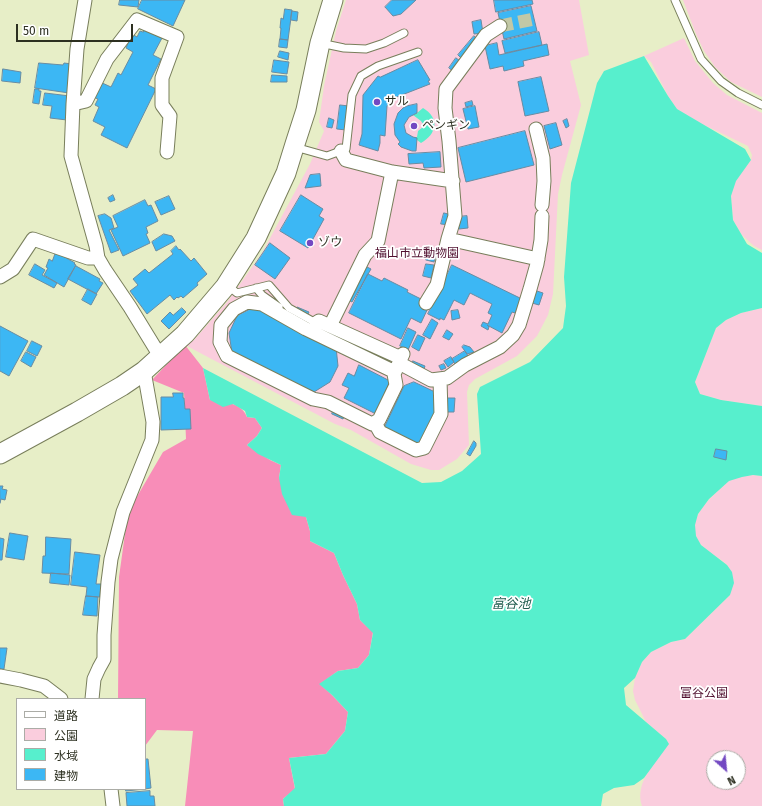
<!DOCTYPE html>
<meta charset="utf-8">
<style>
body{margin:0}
#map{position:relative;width:762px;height:806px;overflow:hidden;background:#e7eec7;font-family:"Fira Sans","Noto Sans JP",sans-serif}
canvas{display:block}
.legend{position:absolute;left:16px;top:698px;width:130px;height:92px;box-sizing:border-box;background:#fff;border:1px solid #abaca6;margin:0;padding:5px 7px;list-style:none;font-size:12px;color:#2d3021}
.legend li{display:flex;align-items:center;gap:8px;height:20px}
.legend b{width:20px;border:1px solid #abaca6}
.north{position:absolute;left:706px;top:750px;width:40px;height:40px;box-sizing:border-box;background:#fff;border:1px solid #abaca6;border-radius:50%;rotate:153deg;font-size:11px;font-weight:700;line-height:16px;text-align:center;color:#2d3021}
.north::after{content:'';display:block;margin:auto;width:14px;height:18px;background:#7349c2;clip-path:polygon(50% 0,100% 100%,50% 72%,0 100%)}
.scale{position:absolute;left:16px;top:24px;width:117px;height:18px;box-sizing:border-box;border:2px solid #2d3021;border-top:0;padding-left:5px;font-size:12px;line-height:14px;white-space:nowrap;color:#2d3021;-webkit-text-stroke:3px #fff;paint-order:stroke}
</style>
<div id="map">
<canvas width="762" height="806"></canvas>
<ul class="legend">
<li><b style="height:5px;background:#fff"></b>道路</li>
<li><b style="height:11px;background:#facddd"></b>公園</li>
<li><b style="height:11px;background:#57efcd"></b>水域</li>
<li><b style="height:11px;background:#3cb7f4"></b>建物</li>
</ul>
<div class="north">N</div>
<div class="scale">50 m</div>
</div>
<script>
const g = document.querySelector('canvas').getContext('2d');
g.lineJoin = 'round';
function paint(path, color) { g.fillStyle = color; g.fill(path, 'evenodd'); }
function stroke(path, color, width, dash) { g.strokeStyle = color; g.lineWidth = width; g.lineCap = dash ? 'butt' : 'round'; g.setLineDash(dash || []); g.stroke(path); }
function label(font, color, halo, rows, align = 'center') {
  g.font = font + ' "Fira Sans","Noto Sans JP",sans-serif'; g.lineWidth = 3.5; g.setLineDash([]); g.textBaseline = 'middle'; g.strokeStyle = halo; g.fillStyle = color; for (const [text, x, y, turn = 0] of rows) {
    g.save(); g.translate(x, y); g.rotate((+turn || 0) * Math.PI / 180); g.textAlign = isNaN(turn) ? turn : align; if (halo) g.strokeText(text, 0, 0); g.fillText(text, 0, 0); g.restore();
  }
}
paint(new Path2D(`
 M346,0H579L589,55L570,61L581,105L562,175L558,194L553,294L548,315L537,336L517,356L475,379L469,385L467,392L469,445L457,459L439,470H431L411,464L351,430L335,424L185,345L194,340L228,301L262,253L310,164L324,131L319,122L324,86L336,31Z
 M683,0H762V97L731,82L715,67L704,51L696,34Z
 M684,38L695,61L713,83L727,95L762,113V250L754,246L742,235L733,220L731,196L735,181L751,160L752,155L748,146L700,123L677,109L668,96L651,62L644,56Z
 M762,308V406L721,400L700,394L695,382L716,328L726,320L741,313Z
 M753,475L762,476V806H642C634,783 656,761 668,744L666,739L646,722L635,700L633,691L635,678L642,662L651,652L671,642L685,639L730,595C731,588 732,580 731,573C730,559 701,553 696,536C690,517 707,501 720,489C723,487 726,483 729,481C736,477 745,476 753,475ZM714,758H738V782H714Z`), '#facddd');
paint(new Path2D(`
 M185,345L203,368L210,400C224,402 241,402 247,417L255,418L262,428L257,436L247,445L270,460L281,465L279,478L306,517L310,531V541L334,553L343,575L357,604L360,620L373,632L369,655L358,668L338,671L320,684L332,695L348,712L345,731L326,754L289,758L295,789L283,799L284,806H185L193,731L157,730L145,746V699H118L119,577L128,512L163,452L186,439L184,393L152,380Z`), '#f88db8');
paint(new Path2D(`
 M644,56L668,96L677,109L745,149L751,160L736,181L731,196L733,220L747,244L762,253V308L741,313L726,320L716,328L695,382L700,394L721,400L762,406V476L753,475L742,477L729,481L709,499L698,514L695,525L696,536L701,545L727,565L732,572L734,583L730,595L685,639L671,642L651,652L642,662L635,678L624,688L626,705L666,739L669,744L644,778L634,785L614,788L603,794L601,806H284L283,799L295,788L289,758L326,754L345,731L348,712L332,695L319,684L338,671L358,668L369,655L373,633L360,620L357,604L343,575L334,553L310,541V531L306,517L292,515L282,494L279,478L281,465L258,454L247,445L257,436L262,428L255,418L247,417L245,411L233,404L223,407L210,400L203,368L422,483L441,482L462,471L481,454L477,394L480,387L530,362L563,328L566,306L564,277L571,183L597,83L604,71Z
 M423,108C440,118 437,134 421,143L413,137H417L418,131L423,127V124L421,121L413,115L417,113Z`), '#57efcd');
const building = new Path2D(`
 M120,0H139L138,7L119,5Z
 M142,0H185L173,26L138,9Z
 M392,0H416L401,14L393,16L385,7Z
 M494,0H532L533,4L496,12Z
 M531,6L537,31L504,39L498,13Z
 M285,9L292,10L288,40L280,39L281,28H280L281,18L283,19Z
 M292,11L298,12L297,21L291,20Z
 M481,20L483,33L474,34L472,22Z
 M145,29L162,38L153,55L161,59L148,85L156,89L127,148L101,135L105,127L93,121L99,107L95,105L98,99L93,97L100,82L111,87L118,73L121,75L133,52L126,48L132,34L137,37L140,31L143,32Z
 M539,32L542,45L505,53L502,41Z
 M474,36L480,41L463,60L458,55Z
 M280,39L288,40L287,48L279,47Z
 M497,43L499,55L547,44L549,55L523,61L524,66L504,71L503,66L490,69L485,46Z
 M280,51L289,53L288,60L278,57Z
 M456,58L463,63L455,73L449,68Z
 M274,60L289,62L287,74L272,72Z
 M418,60L430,80L428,81L430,84L394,98L387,106L385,136L380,135V143L378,151L359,145L362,134L363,95L378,76L380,77Z
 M39,63L63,65L64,63L72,64L69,93L35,88Z
 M3,69L21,72L20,83L2,81Z
 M272,75L287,76V82H271Z
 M541,77L549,111L525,116L518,82Z
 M35,89H39V91H41L39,104L33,103Z
 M45,93L70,96L67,120L50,118L52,106L43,105Z
 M472,101L473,105L466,107L465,103Z
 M417,104V113L409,117L404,125L406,133L413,137L417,138L416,151H412L401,147L398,144L400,142L395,135L394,124L398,113L403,108L407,106Z
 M340,105L349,106L346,130L337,129Z
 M475,106L479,127L468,129L463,109Z
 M329,118L334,120L332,128L327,127Z
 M567,119L569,126L566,128L563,121Z
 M556,123L562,145L550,149L544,126Z
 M525,131L534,165L466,182L458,148Z
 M440,152L441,167L424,168L423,163L409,164L408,154Z
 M320,174L321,186L305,188L310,175Z
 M113,195L115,200L110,202L108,198Z
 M301,195L323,209L319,216L324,219L308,248L280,231Z
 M169,196L175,209L161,215L155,202Z
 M145,200L148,206L151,205L158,221L146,227L148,233L146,234L150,243L123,256L111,230L118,227L113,216Z
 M444,213L452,215L450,225L441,224Z
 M105,214L111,218L114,228L109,230L119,250L111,253L98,216Z
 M467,216L468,228L459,229L458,217Z
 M164,234L172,236L175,241L156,251L152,242Z
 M270,243L290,258L275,279L255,265Z
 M176,246L179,250L180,249L191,261L194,258L207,274L197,283L198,285L183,298L181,296L178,298L177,297L174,300L170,295L147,314L130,291L138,285L133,279L145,269L149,273L173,254L171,251Z
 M429,248L437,249L434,262L426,260Z
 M56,252L75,263L74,264L76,265L64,287L44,275L48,268L46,267L49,259L52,261Z
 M35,264L45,270L42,275L57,283L54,288L29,275Z
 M426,264L434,265L431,278L423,276Z
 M363,265L371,269L352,302L344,298Z
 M452,265L522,299L515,313L512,312L502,333L487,325L489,327L488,330L481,326L483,322L488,324L492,315L488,313L492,304L470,293L464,305L454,300L444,320L440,318V320L428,314Z
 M76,266L100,279L99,281L103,283L96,294L68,279Z
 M368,274L382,281L384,278L408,290L407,292L421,299L419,304L428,308L421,323L411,318L401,339L349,313Z
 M88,289L97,294L91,305L82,300Z
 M537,291L543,293L539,305L532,303Z
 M255,307L287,324L297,307L309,312L300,331L336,347L338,366L330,382L314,392L232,353L229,333L237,316Z
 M182,308L186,312L169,329L161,321L170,312L173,315Z
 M458,310L460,318L452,320L451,311Z
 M432,319L438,323L430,339L423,335Z
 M0,326L28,341L9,376L0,371Z
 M408,328L416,332L408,350L400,346Z
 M447,330L453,334L449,340L443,337Z
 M418,335L425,338L419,351L412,347Z
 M32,341L42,346L37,356L27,351Z
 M464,345L470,347L474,352L467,354L462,347Z
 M465,351L468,356L455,364L452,359Z
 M26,352L36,357L31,367L21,361Z
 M451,357L454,362L448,367L444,361Z
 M413,361L425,366L422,374L410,368Z
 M444,364L446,368L441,370L439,366Z
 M359,365L390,381L385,392L387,393L376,414L344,398L349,388L342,385L348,373L354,376Z
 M414,382L435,392L439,404L420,445L384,428L404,386Z
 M173,393H183V398H184L185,409H190L191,429L161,430V397H173Z
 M446,398H455L454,412H445Z
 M335,406L347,411L343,419L332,414Z
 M474,441L476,443V446L470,456L467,454Z
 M716,449L727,451L726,460L714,457Z
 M0,486H3L2,489L7,490L5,500L1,499L0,503Z
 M10,533L28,536L24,560L6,557Z
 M46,537L71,539L69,574L42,573L43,556H45Z
 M0,538L4,539L2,560H0Z
 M75,552L100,555L96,584H101L100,597L86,596L87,587L71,585Z
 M51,573L70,575L69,585L50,583Z
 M86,596L98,597L97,616L83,615Z
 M0,648H7L4,669H0Z
 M145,759H148L151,788L145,789Z
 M126,789H145L126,791Z
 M150,791V796H154L155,806H127L126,793Z`);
paint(building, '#3cb7f4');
stroke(building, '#698ca2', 1);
stroke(new Path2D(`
 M500,26L534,19`), '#c2c8a6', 13, [13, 6]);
const lane = new Path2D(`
 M675,0L701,59L721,81L738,93L762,105
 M320,43L344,48L366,49L384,43L404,33
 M295,147L327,156L346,149L352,95L361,76L378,66L418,52
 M227,285L237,293L269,285L289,308L316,323
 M256,288L262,295L279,307`);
const street = new Path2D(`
 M85,0L77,49L73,104L71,156L96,246L98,258L105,270L130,307L160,356
 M73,104L86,101L107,59L137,20L177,37L162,78V105L170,116L167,152
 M536,129L543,158L544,181L542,205
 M341,151L346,160L392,172L453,181
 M448,239L538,259
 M0,277L13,269L33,239L88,258H98
 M426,303L437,285L448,239L455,216L449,141L445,108L446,89L486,35L500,26
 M316,323L319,321L401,358
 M330,326L365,255L378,241L392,172
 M399,363L431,380L447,378L465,365L500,347L513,335L519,325L530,289L537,264L541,240L542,216
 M395,372L306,329L262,304L247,302L234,309L221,325L220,342L227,356L313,399L328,402L372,424L379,420L396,385L394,374L403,354
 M375,423L380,432L416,450L424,448L441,414L440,379
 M0,676L21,680L44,686L61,699
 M92,699L94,679L99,668L104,659V635L108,582L111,559L123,512L152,440L153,422L144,371
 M111,789L113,806`);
const secondary = new Path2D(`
 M0,454L77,412L122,386L144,371L185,334L225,287L256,238L286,173L295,144L306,110L320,43L333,0`);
stroke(lane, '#787e5b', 9);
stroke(street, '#787e5b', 15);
stroke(secondary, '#787e5b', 21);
stroke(lane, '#fff', 7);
stroke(street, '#fff', 13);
stroke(secondary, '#fff', 19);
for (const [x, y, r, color] of [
 [377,102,4,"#7349c2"],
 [414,126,4,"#7349c2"],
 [310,243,4,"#7349c2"]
]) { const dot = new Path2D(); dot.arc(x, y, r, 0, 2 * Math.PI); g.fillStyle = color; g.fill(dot); stroke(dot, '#fff', 1.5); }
label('12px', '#2d3021', '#fff', [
 ["サル",385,102],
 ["ペンギン",422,126],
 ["ゾウ",318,243]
], 'left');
label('12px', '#500f2f', '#fff', [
 ["福山市立動物園",417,254],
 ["富谷公園",704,694]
]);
label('italic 13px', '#1f5c4e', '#fff', [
 ["富谷池",511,604]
]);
</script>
